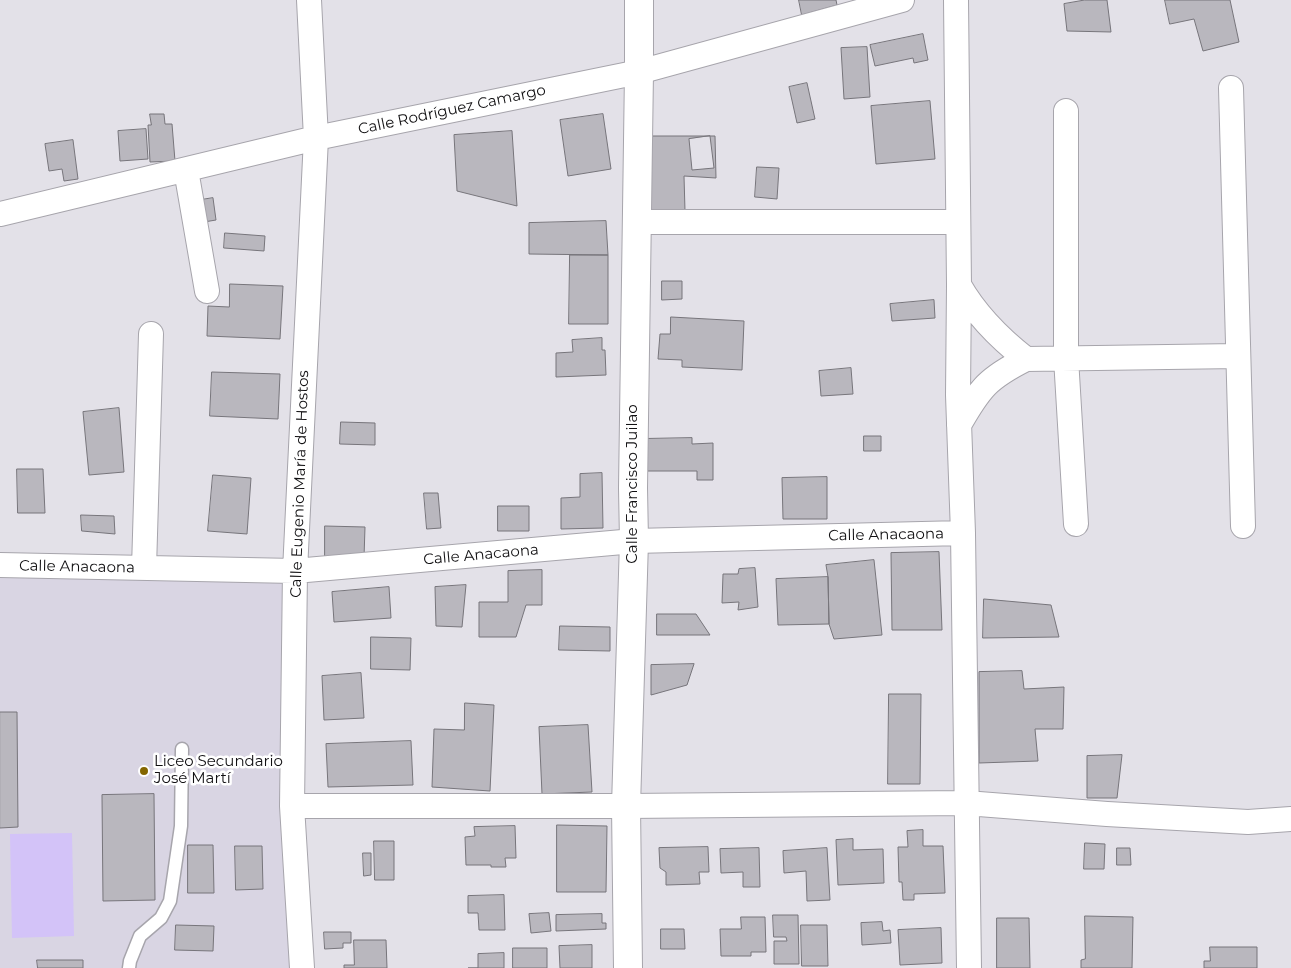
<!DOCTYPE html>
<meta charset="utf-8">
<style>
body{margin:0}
canvas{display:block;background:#e3e1e8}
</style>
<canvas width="1291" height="968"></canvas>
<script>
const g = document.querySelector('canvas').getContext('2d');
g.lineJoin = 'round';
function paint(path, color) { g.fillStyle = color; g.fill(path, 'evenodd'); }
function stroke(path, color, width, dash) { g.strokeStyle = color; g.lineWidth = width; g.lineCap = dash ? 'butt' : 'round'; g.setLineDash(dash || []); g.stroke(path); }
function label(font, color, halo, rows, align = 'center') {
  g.font = font + ' Montserrat,sans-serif'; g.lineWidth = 5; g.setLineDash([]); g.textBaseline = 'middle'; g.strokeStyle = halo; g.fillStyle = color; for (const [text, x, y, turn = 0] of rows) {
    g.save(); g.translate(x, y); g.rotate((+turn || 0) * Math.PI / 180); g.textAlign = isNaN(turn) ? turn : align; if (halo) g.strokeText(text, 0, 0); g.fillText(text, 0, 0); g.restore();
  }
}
paint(new Path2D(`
 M282,572L295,968H0V573Z`), '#d9d5e3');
paint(new Path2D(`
 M72,833L74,936L12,938L10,834Z`), '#d3c3f8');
const building = new Path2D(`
 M799,0H836L837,5L802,15Z
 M1085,0H1107L1111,32L1067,31L1064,4Z
 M1165,0H1230L1239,42L1203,51L1194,19L1170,24Z
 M923,34L928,60L914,63L913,58L875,66L870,45Z
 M867,47L870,97L844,99L841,48Z
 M807,83L815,119L797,123L789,87Z
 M930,101L935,159L876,164L871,106Z
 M150,114H164L165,124H172L175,161L150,162L148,125H151Z
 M603,114L611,169L568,176L560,120Z
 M146,129L148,159L120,161L118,131Z
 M512,131L517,206L457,191L454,135Z
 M643,136H715L716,178L684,176L685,211L666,210L667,216L638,218Z
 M710,136L714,168L692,170L689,139Z
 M73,140L78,179L64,181L62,169L49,171L45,144Z
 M757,167L779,168L777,199L755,197Z
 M213,198L216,220L198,223L195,201Z
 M606,221L608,255L529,254V223Z
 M225,233L265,236L264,251L224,248Z
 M570,255H608V324H569Z
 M662,281H682V299L662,300Z
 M230,284L283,286L280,339L207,336L208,306L229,307Z
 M934,300L935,318L892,321L890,304Z
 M671,317L744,321L742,370L682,367V360L658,359L660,334H670Z
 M602,338V350H605L606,375L556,377V353L573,352L572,340Z
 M851,368L853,394L821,396L819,371Z
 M212,372L280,374L278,419L210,416Z
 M119,408L124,472L89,475L83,412Z
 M341,422L375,423V445L340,444Z
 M864,436H881V451H864Z
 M692,438V444L713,443V480H697V471H642L641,439Z
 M17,469H43L45,513H18Z
 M602,473L603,528L561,529V498L580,497V474Z
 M213,475L251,478L247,534L208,531Z
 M827,477V519H783L782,478Z
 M424,493H438L441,528L427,529Z
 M498,506H529V531H498Z
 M81,515L114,516L115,534L82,531Z
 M325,526L365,527L364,558H325Z
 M939,552L942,630H892L891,553Z
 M874,560L882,635L834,639L829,624L828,577L826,565Z
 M755,568L758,607L738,610L739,602L722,603L723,574H738L739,569Z
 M542,570V605H526L516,637H479V602H508V571Z
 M828,577L829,624L778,625L776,579Z
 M466,585L462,627L436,626L435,587Z
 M389,587L391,618L334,622L332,592Z
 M984,599L1051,605L1059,637L983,638Z
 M657,614H696L710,635H657Z
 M560,626L610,627V651L559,650Z
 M371,637L411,638L410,670L371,669Z
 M694,664L687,685L651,695V665Z
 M1022,671L1024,689L1064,687L1063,729H1035L1038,761L979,763V672Z
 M361,673L364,718L324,720L322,676Z
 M889,694H921L920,784H888Z
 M465,703L494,705L490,791L432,787L434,729L464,730Z
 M0,712H17L18,827L0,828Z
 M588,725L592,792L542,794L539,727Z
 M411,741L413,785L328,787L326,744Z
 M1122,755L1117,798H1087V756Z
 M154,794L155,900L103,901L102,795Z
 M557,825L607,826L606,892H557Z
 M515,826L516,858H505L506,867H491V865H466L465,837L475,836L474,827Z
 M923,830V846H943L945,893L914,894V900H903L902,882H899L898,847H908L907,831Z
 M853,839V850L883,849L884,883L838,885L836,840Z
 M374,841H394V880H375Z
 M1085,843L1105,844L1104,869H1084Z
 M188,845H213L214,893H188Z
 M235,846H262L263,889L236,890Z
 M708,847L709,872H699L700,884L666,885V872L660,868L659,848Z
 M759,848L760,887H743V872L721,873L720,849Z
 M827,848L830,900L807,901L806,871L784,873L783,851Z
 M1117,848H1130L1131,865H1117Z
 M363,853H371V875L364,876Z
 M504,895L505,930H479L478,913H468V896Z
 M549,913L551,931L531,933L529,914Z
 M602,914V923H606V929L556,931V915Z
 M773,915H798L799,964H774V941H787L786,937H774Z
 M1085,916L1133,917L1132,968H1081V960L1085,959Z
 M741,917H765L766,952H751V956H721L720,929H741Z
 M997,918H1029L1030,968H997Z
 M882,922L883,931L890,930L891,943L862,945L861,923Z
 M176,925L214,926L213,951L175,950Z
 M801,925H827L828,966H802Z
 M941,928L942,963L900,965L898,930Z
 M661,929H684L685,949H661Z
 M324,932H351V943H343V948L325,949Z
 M354,940H386L387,968H344V965H354Z
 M592,945V968H560L559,946Z
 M1210,947H1257V968H1204V961H1210Z
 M513,948H547V968H513Z
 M504,953V968H468H478V954Z
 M37,960H83V968H38Z`);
paint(building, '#b9b7be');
stroke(building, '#77757b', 1);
const lane = new Path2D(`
 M129,968L130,961L140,936L161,918L170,901L181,826L182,749`);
const street = new Path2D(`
 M956,0L959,285L958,395L963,533L969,968
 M1231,88L1243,526
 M1066,111V358L1076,524
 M186,170L207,291
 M0,214L316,138L639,72L902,0
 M637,222H958
 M959,285C976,315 999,338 1026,359
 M959,425C980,388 988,378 1026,359L1238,356
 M0,565L295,571L634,541L963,533
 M144,568L151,334
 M292,806H626L966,803L1107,814L1248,822L1291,819
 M302,968L292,806L295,571L316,138L309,0`);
const secondary = new Path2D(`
 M628,968L626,806L634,541L633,488L639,72V0`);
stroke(lane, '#a7a5ac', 15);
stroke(street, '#a7a5ac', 26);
stroke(secondary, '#a7a5ac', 30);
stroke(lane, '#fff', 12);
stroke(street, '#fff', 24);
stroke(secondary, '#fff', 28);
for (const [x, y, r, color] of [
 [144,771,5,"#846600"]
]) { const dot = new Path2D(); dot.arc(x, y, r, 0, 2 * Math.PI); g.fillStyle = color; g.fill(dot); stroke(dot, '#fff', 2); }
label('15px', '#111012', '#fff', [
 ["Calle Rodríguez Camargo",452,110,-12],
 ["Calle Eugenio María de Hostos",300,484,-88],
 ["Calle Francisco Juilao",633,484,-90],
 ["Calle Anacaona",886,535,-1],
 ["Calle Anacaona",481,555,-5],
 ["Calle Anacaona",77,567,1]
]);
label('15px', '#111012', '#fff', [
 ["Liceo Secundario",154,762],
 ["José Martí",154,779]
], 'left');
</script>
